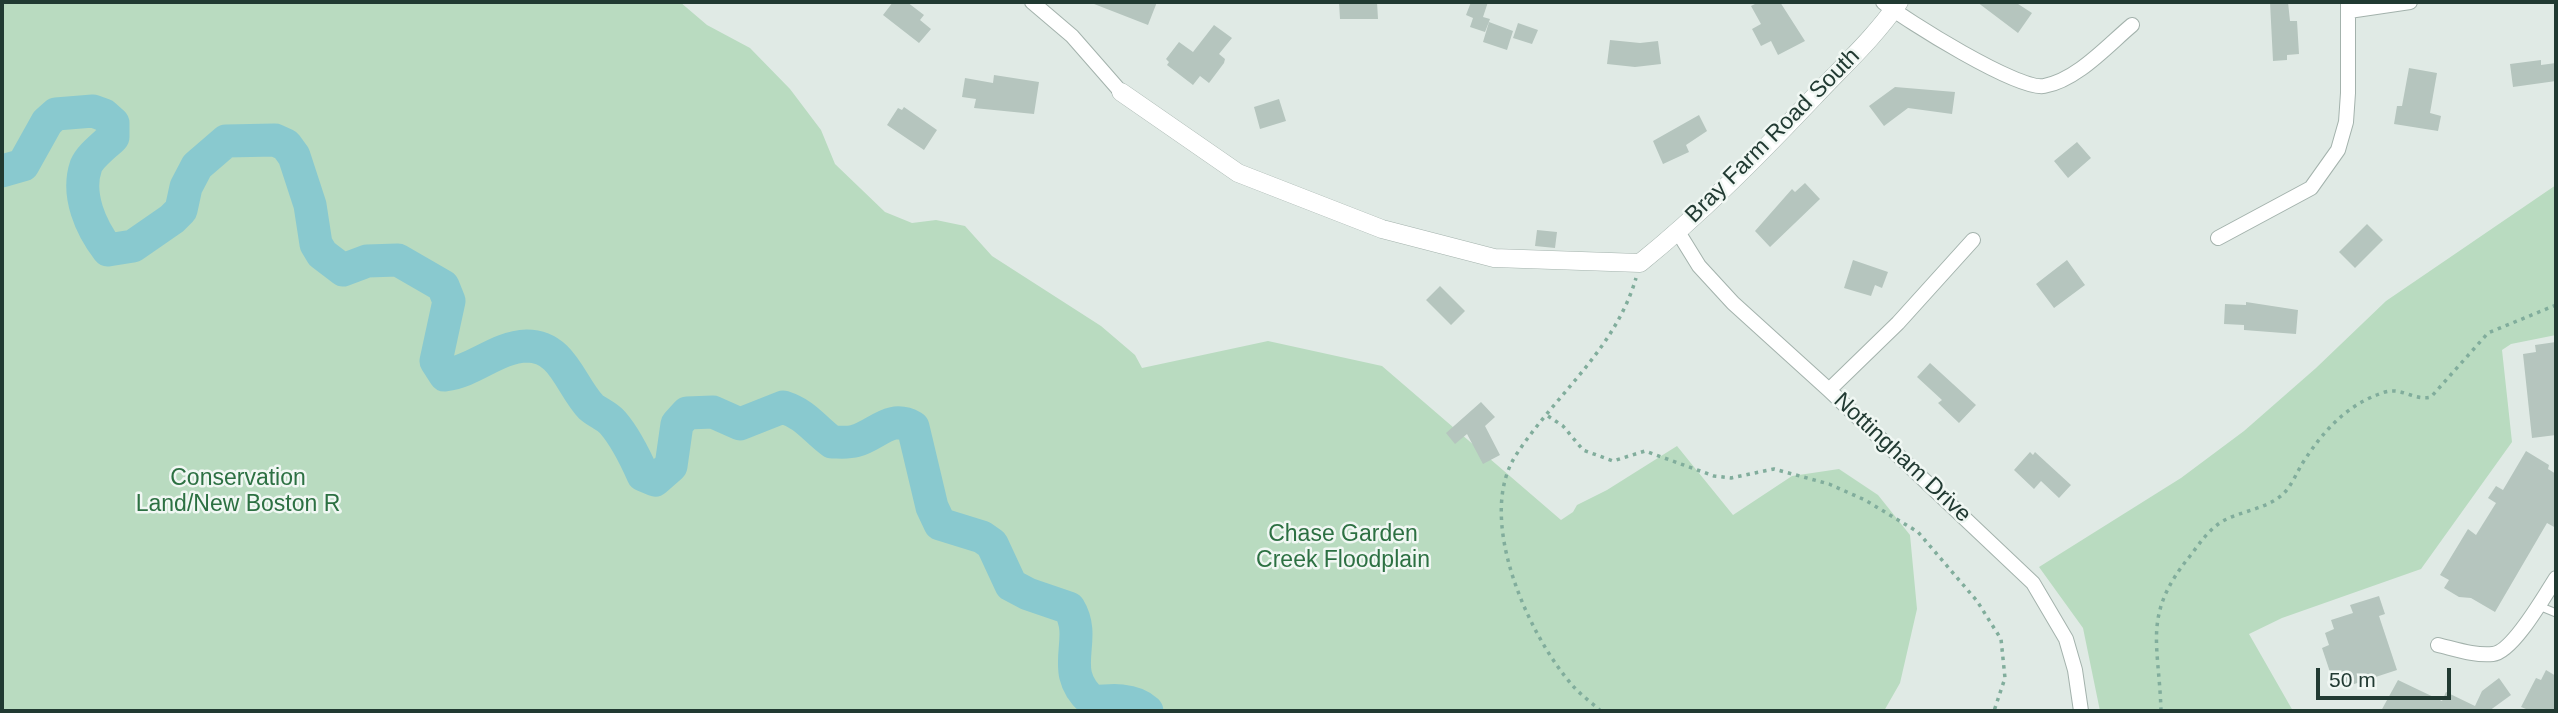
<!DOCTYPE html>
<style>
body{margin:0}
#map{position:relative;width:2558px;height:713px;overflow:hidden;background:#e0eae5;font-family:Helvetica,sans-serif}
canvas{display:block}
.frame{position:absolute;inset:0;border:4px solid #213a32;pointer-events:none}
.scale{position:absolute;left:2316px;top:668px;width:135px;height:32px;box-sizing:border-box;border:4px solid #213a32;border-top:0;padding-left:9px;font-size:21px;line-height:24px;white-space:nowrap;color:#213a32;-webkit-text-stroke:5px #f0f7f3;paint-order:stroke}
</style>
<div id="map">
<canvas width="2558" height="713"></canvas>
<div class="frame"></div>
<div class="scale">50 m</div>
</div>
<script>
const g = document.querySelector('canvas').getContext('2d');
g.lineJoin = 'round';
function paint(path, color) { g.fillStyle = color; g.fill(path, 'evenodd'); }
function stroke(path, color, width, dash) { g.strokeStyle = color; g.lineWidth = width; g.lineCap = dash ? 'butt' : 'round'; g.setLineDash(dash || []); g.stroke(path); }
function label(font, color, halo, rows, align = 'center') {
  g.font = font + ' Helvetica,sans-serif'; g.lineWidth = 5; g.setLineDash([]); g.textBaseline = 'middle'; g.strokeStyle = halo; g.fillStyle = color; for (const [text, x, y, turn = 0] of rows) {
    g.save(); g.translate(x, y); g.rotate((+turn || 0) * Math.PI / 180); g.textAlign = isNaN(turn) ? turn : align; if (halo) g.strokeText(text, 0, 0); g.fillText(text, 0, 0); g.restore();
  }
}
paint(new Path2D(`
 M2,2H680L707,25L750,48L790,89L821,130L835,164L885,212L912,223L936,220L965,226L992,256L1101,326L1135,355L1142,368L1268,341L1382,366L1561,520L1573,512L1577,505L1607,490L1677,446L1733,515L1792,476L1839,469L1878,495L1910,535L1917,609L1900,683L1884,711H2Z
 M2556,185V335L2511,344L2502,350L2512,442L2421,569L2282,618L2249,634L2293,711H2100L2083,628L2039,567L2181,478L2244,431L2316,368L2386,301Z`), '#b9dbc0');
stroke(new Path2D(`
 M2,171L23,165L47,122L56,114L93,111L104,115L113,123V137C105,145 90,156 86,166C76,195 91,228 108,250L133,246L172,219L181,210L186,187L197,166L226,141L275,140L286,145L294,156L310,205L316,244L322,254L343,270L367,261L398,260L443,286L449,301L436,361L445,375C475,371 496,347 527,346C563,346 570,385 591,407C598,413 607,416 613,423C626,438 635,457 643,475L655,480L671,466L677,424L687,413L713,412L740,424L783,407C807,415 813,428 832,442C839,442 848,443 855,441C877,435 890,414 913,427L932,507L940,524L982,537L992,544L1011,585L1028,594L1069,608C1089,641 1056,670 1093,702C1111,700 1133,698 1147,711`), '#89c9cf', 33);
paint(new Path2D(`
 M893,2H907L924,15L920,20L931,29L919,43L883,15Z
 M1089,2H1157L1148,25Z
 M1339,2H1377L1378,19H1340Z
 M1471,2H1488L1483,17L1490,19L1485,32L1470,27L1473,18L1466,15Z
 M1759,2H1780L1805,41L1778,55L1771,41L1761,46L1752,29L1761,24L1751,6Z
 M1977,2H2015L2032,13L2018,33Z
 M2270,2H2288L2290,21H2297L2299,54L2287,55V60L2273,61Z
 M1489,22L1513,31L1507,50L1483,42Z
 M1518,23L1538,30L1532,44L1513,38Z
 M1214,25L1232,38L1219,54L1225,59L1224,63L1209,83L1200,76L1193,85L1167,65L1169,62L1166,59L1179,42L1193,52Z
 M1610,40L1640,43L1658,41L1661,64L1635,67L1607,64Z
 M2541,60V65L2556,63V81L2513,87L2510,64Z
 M2409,68L2437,73L2430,113L2441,116L2438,131L2394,124L2397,106H2402Z
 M994,75L1039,82L1034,114L974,108L976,99L962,97L965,78L993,83Z
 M1895,87L1955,92L1952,114L1908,108L1884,126L1869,106Z
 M1279,99L1286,121L1260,129L1254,107Z
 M904,107L937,130L924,150L887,125L898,108L902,110Z
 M1699,115L1707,131L1686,145L1689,152L1663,164L1653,141Z
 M2077,142L2091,158L2068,178L2054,161Z
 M1805,183L1820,199L1770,247L1755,231L1792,189L1795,192Z
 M2367,224L2383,240L2355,268L2339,252Z
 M1537,230L1557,232L1555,248L1535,246Z
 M1853,260L1888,272L1882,288L1875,285L1871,296L1844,288Z
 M2067,260L2085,285L2054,308L2036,284Z
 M1440,286L1465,311L1451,325L1426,300Z
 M2246,302L2298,310L2296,334L2244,330V325L2224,324L2225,304L2246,305Z
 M2556,342V435L2532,438L2523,354L2536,352L2535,345Z
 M1930,363L1976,405L1959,423L1938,403L1942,400L1917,377Z
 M1481,402L1495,417L1485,426L1500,455L1483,464L1467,434L1455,444L1446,433Z
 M2526,451L2549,465L2548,469L2556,474V528L2547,523L2495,612L2471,598L2459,597L2444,588L2449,580L2440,575L2468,529L2476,535L2496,503L2488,498L2496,486L2503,490Z
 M2030,452L2033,455L2035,452L2071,485L2059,498L2041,481L2034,489L2014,470Z
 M2379,596L2385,614L2379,616L2397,670L2345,687L2342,678L2333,681L2322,648L2329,645L2325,633L2334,629L2331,620L2353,613L2350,605Z
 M2546,670L2556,676V711H2531L2521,707L2536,678L2541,680Z
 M2499,678L2511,695L2489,711H2381L2398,680L2442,701L2446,692L2475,706L2482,691Z`), '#b5c5be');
const service = new Path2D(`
 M2539,606L2556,613`);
const minor = new Path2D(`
 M1032,2L1072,36L1121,92
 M1883,2C1905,20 2019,91 2044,86C2077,80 2107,46 2132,25
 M2349,11L2410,2
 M1678,232L1699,266L1733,303L1829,390L2033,583L2066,639L2075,670L2081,711
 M2218,238L2311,188L2338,150L2346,122L2348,93V2
 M1829,390L1898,323L1973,240
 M2438,645C2455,649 2475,656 2493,654C2513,652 2545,595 2556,578`);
const tertiary = new Path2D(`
 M1121,92L1238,173L1382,229L1494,258L1640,263C1702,213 1759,155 1814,97C1843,66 1875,37 1899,2`);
stroke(service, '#a3b2ac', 9);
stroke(minor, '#a3b2ac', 16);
stroke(tertiary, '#a3b2ac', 19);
stroke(new Path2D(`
 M1548,416L1563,426L1583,450L1613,461L1645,451L1714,476L1731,478L1774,469L1829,484L1865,500L1918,532L1977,601L2001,639L2005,678L1994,711
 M1601,711C1592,703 1581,695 1573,686C1528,635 1475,518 1516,455C1555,395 1615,350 1636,278
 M2161,711C2159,642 2142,615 2190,556C2200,543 2209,529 2223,521C2241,511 2266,509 2282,495C2291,487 2296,474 2302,464C2323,431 2347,404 2385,392C2402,387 2414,401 2431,397L2488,333L2556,305`), '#81ad9c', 3.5, [3.5, 5]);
stroke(service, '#fff', 7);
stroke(minor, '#fff', 14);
stroke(tertiary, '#fff', 18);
label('23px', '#213a32', '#f0f7f3', [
 ["Bray Farm Road South",1773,136,-45],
 ["Nottingham Drive",1902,458,43]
]);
label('23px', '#2c7042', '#f0f7f3', [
 ["Conservation",238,479],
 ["Land/New Boston R",238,505],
 ["Chase Garden",1343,535],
 ["Creek Floodplain",1343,561]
]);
</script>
